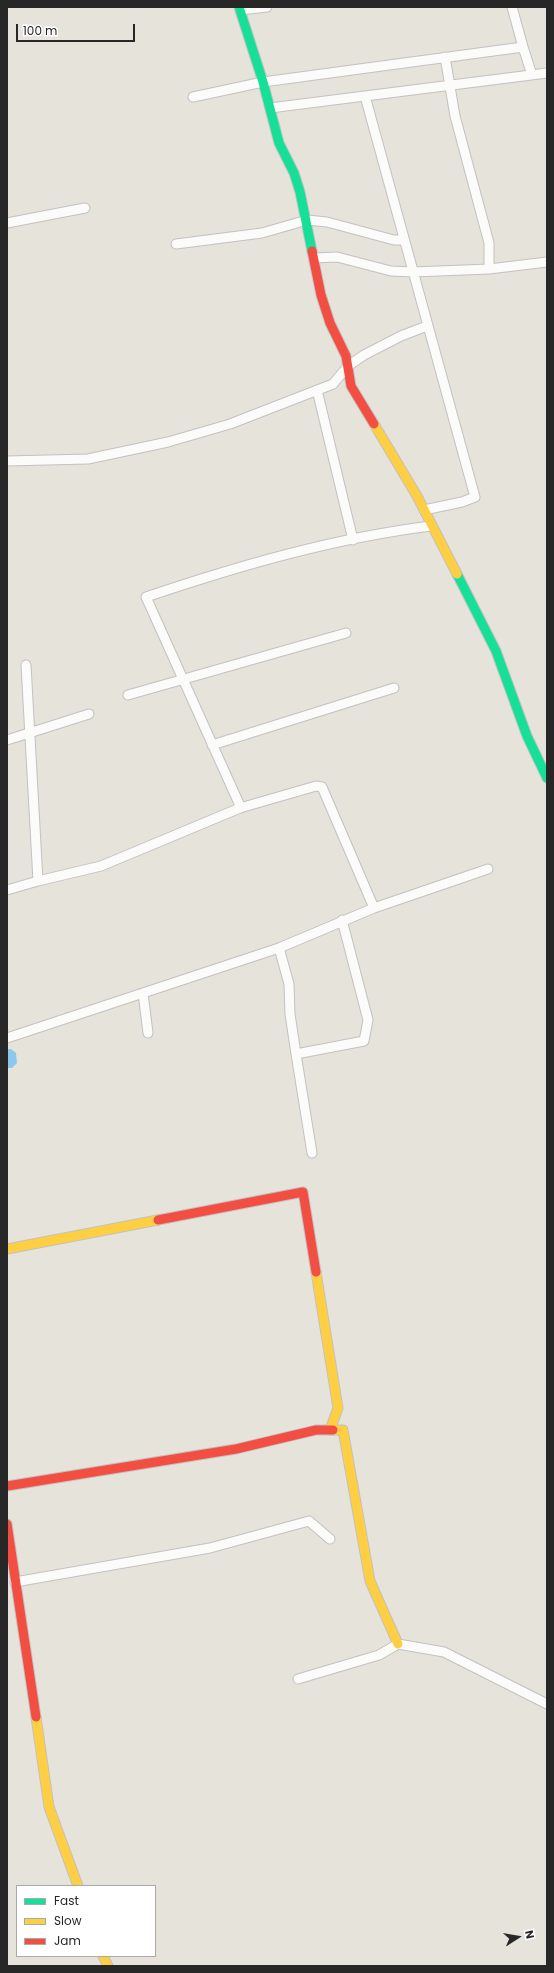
<!DOCTYPE html>
<style>
body{margin:0}
#map{position:relative;width:554px;height:1973px;overflow:hidden;background:#e6e3db;font-family:Poppins,sans-serif}
canvas{display:block}
.frame{position:absolute;inset:0;border:8px solid #272727;pointer-events:none}
.legend{position:absolute;left:16px;top:1885px;width:140px;height:72px;box-sizing:border-box;background:#fff;border:1px solid #a9a9a9;margin:0;padding:5px 7px;list-style:none;font-size:12px;color:#272727}
.legend li{display:flex;align-items:center;gap:8px;height:20px}
.legend b{width:20px;border:1px solid #a9a9a9}
.north{position:absolute;left:498px;top:1917px;width:40px;height:40px;-webkit-text-stroke:3px #fff;paint-order:stroke;rotate:78deg;font-size:11px;font-weight:700;line-height:16px;text-align:center;color:#272727}
.north::after{content:'';display:block;margin:auto;width:14px;height:18px;background:#272727;clip-path:polygon(50% 0,100% 100%,50% 72%,0 100%)}
.scale{position:absolute;left:16px;top:24px;width:119px;height:18px;box-sizing:border-box;border:2px solid #272727;border-top:0;padding-left:5px;font-size:12px;line-height:14px;white-space:nowrap;color:#272727;-webkit-text-stroke:3px #fff;paint-order:stroke}
</style>
<div id="map">
<canvas width="554" height="1973"></canvas>
<div class="frame"></div>
<ul class="legend">
<li><b style="height:5px;background:#16e098"></b>Fast</li>
<li><b style="height:5px;background:#ffcf43"></b>Slow</li>
<li><b style="height:5px;background:#f24e42"></b>Jam</li>
</ul>
<div class="north">N</div>
<div class="scale">100 m</div>
</div>
<script>
const g = document.querySelector('canvas').getContext('2d');
g.lineJoin = 'round';
function paint(path, color) { g.fillStyle = color; g.fill(path, 'evenodd'); }
function stroke(path, color, width, dash) { g.strokeStyle = color; g.lineWidth = width; g.lineCap = dash ? 'butt' : 'round'; g.setLineDash(dash || []); g.stroke(path); }
paint(new Path2D(`
 M7,1049H11L16,1053L17,1063L12,1068H7Z`), '#8ac8ed');
const street = new Path2D(`
 M240,10L267,7
 M523,47L532,75
 M445,57L455,116L489,243V269
 M365,96L475,497L462,502L424,510
 M193,97L263,82L523,47L512,7
 M270,108L547,73
 M7,223L85,208
 M176,244L262,233L307,220L327,222L394,240H404
 M314,258L337,257L391,271L413,272L489,269L547,262
 M317,390L353,540
 M7,461L88,459L168,442L230,424L333,384L348,366L364,355L401,336L427,326
 M26,665L38,881
 M128,695L346,633
 M7,740L89,714
 M212,745L394,688
 M241,808L146,597C238,566 334,538 431,526
 M7,890L38,881L101,866L240,808L316,786L322,787L374,908
 M279,948L289,984L290,1014L296,1054L312,1153
 M143,993L148,1033
 M7,1038L279,948L374,908L488,869
 M296,1054L364,1041L368,1020L342,920
 M15,1582L210,1548L309,1521L330,1539
 M298,1679L379,1655L398,1644L444,1652L547,1704`);
const fast = new Path2D(`
 M239,7L263,82L279,143L294,173L300,192L312,251
 M457,574L496,651L527,736L547,778`);
const slow = new Path2D(`
 M374,424L417,496L457,574
 M7,1249L158,1220
 M316,1272L338,1408L330,1430
 M333,1430H343L370,1581L398,1644
 M36,1717L49,1807L78,1886
 M103,1956L108,1966`);
const jam = new Path2D(`
 M312,251L321,295L330,323L346,356L351,386L374,424
 M158,1220L303,1192L316,1272
 M7,1486L236,1449L316,1430H333
 M7,1524L36,1717`);
stroke(street, '#c3c1c1', 11);
stroke(fast, '#c3c1c1', 11);
stroke(slow, '#c3c1c1', 11);
stroke(jam, '#c3c1c1', 11);
stroke(street, '#fbfbfa', 9);
stroke(fast, '#16e098', 9);
stroke(slow, '#ffcf43', 9);
stroke(jam, '#f24e42', 9);
</script>
